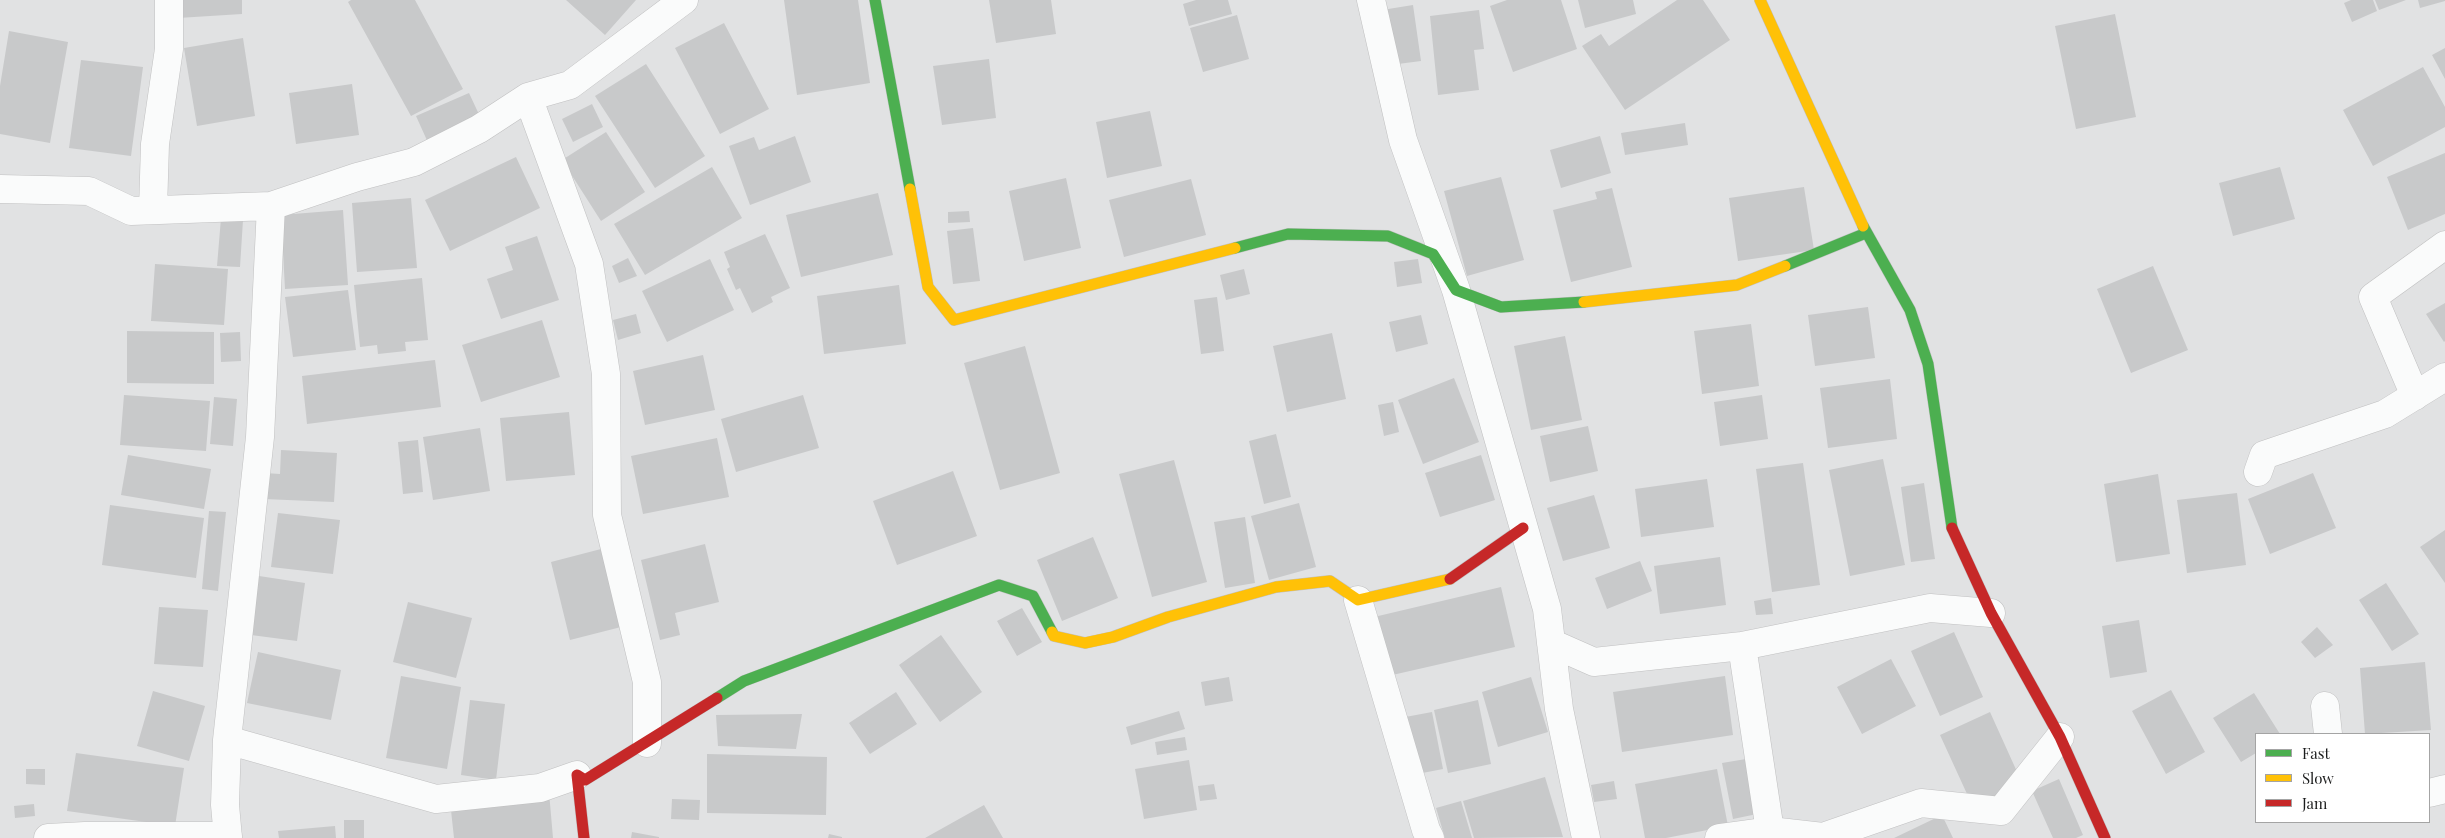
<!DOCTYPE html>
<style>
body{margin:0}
#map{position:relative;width:2445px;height:838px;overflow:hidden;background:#e1e2e3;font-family:"Playfair Display",serif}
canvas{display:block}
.legend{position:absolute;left:2255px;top:733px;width:175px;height:90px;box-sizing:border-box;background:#fff;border:1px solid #a4a4a4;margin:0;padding:6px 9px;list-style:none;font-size:15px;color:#1b1c1c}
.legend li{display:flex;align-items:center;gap:10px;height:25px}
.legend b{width:25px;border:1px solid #a4a4a4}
</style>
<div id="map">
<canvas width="2445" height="838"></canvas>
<ul class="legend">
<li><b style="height:6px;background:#4caf50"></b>Fast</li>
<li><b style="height:6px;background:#ffc107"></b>Slow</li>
<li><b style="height:6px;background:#c62828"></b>Jam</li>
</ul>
</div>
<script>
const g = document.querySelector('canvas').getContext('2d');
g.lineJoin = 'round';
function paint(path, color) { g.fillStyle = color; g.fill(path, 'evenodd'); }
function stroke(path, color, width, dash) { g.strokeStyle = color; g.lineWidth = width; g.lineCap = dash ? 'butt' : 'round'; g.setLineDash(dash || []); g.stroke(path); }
paint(new Path2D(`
 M177,0H242V14L178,18Z
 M351,0H415L463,89L411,116L348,2Z
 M566,0H636L605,35Z
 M784,0H858L870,83L797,95Z
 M989,0H1051L1056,34L996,43Z
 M1196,0H1228L1232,14L1189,26L1183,4Z
 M1507,0H1561L1577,49L1513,72L1490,6Z
 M1578,0H1633L1636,14L1585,28Z
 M1677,0H1703L1730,40L1625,110L1582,46L1601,34L1609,46Z
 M2351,0H2373L2377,11L2352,22L2344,3Z
 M2375,0H2406L2379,10Z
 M2418,0H2445V1L2420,8Z
 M1413,5L1421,61L1390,65L1382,10Z
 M1479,10L1484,49L1474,50L1479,90L1438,95L1430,16Z
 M2115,14L2136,117L2076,129L2055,26Z
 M1237,15L1249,59L1203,72L1190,28Z
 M724,23L769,109L720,134L675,48Z
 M9,31L68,42L50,143L0,134V86Z
 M243,38L255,116L197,126L184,48Z
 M2445,48V79L2432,55Z
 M989,59L996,118L942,125L933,66Z
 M81,60L143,67L131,156L69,148Z
 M646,64L705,156L655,188L595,96Z
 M2423,67L2445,107V127L2373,166L2343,110Z
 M352,84L359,135L296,144L289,93Z
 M469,93L483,123L430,147L416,116Z
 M592,104L603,127L573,142L562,119Z
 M1150,111L1162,166L1107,178L1096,122Z
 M1685,123L1688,145L1625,155L1621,133Z
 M606,132L645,192L601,221L562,160Z
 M795,136L811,182L750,205L729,146L754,137L759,150Z
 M1600,136L1611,173L1561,188L1550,150Z
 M2445,153V214L2408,230L2387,177Z
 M516,157L540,208L450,251L425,200Z
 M712,167L742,218L645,275L614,224Z
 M2280,167L2295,219L2233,236L2219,183Z
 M1501,177L1524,260L1467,276L1444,191Z
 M1066,178L1081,248L1024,261L1009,191Z
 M1191,179L1206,235L1124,257L1109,200Z
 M1804,187L1814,250L1738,261L1729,198Z
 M1612,188L1632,267L1571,282L1553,210L1597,199L1595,192Z
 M878,193L893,255L801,277L786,215Z
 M411,198L417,268L357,272L352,203Z
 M343,210L348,285L285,289L281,215Z
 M969,211L970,222L948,223V212Z
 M221,218L243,220L240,267L217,266Z
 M973,228L980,281L953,284L947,231Z
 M765,234L790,288L771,297L773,302L752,313L740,288L736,290L727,269L730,267L724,252Z
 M537,236L559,300L501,319L487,279L513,270L505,247Z
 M628,258L637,276L619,283L612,266Z
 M710,259L734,310L667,342L642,291Z
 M1418,259L1422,283L1397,287L1394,262Z
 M155,264L228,269L224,325L151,321Z
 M2153,266L2188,350L2131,373L2097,289Z
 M1244,269L1250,294L1226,300L1220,275Z
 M422,278L428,340L405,342L406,351L378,354L377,345L360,347L354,285Z
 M899,285L906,344L824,354L817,296Z
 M348,290L356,350L293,357L285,297Z
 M1217,297L1224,351L1201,354L1194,300Z
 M2445,303V341L2444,342L2426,314Z
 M1868,307L1875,358L1815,366L1808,315Z
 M636,314L641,333L618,340L613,320Z
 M1421,315L1428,344L1396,352L1389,322Z
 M542,320L560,377L481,402L462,345Z
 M1751,324L1759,386L1702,394L1694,331Z
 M127,331L214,332V384L127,383Z
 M240,332L241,361L221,362L220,333Z
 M1332,333L1346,399L1287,412L1273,346Z
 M1565,336L1582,420L1531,430L1514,346Z
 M1025,346L1060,473L1000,490L964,363Z
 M703,355L715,410L645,425L633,371Z
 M435,360L441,407L307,424L302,376Z
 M1454,378L1479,442L1423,464L1398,400Z
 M1890,379L1897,439L1828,448L1820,388Z
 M124,395L210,401L206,451L120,445Z
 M803,395L819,448L736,472L721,419Z
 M1762,395L1768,439L1720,446L1714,402Z
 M214,397L237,399L233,446L210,444Z
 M1393,402L1399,432L1384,436L1378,405Z
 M569,412L575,475L506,481L500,418Z
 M1588,426L1598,471L1550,482L1540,436Z
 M480,428L490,491L433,500L423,437Z
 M1276,434L1291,497L1264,504L1249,441Z
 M717,438L729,497L643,514L631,456Z
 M418,440L423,492L403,494L398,442Z
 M281,450L337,453L334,502L264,499L265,473L280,474Z
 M128,455L211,469L204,509L121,495Z
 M1481,455L1495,500L1440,517L1425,473Z
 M1883,459L1905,565L1850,576L1829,470Z
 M1174,460L1207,582L1152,597L1119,474Z
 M1803,463L1820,585L1772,592L1756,469Z
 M953,471L977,536L897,565L873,501Z
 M2313,473L2336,528L2270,554L2248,499Z
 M2158,474L2170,554L2116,562L2104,484Z
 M1707,479L1714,527L1641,537L1635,489Z
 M1924,483L1935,559L1911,562L1901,487Z
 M2237,493L2246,565L2187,573L2177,500Z
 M1594,495L1610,548L1563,561L1547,508Z
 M1299,503L1316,567L1269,580L1251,516Z
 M110,505L204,518L196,578L102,565Z
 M209,511L226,512L218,591L202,589Z
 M278,513L340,520L333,574L271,567Z
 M1245,517L1255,583L1225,588L1214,522Z
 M2445,530V583L2420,547Z
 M1093,537L1118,598L1062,621L1037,560Z
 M705,544L719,602L675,613L680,635L660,640L641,560Z
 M601,549L621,627L570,640L551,562Z
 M1720,557L1726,605L1660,614L1654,566Z
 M1640,561L1652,591L1607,609L1595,578Z
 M259,576L305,583L297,641L251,635Z
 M2386,583L2419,634L2392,651L2359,600Z
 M1501,587L1515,647L1388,676L1374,617Z
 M1771,598L1773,614L1756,615L1754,601Z
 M408,602L472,618L456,678L393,662Z
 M159,607L208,610L203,667L154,664Z
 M1022,608L1042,642L1017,656L997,621Z
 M2139,620L2147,672L2110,678L2102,626Z
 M2317,627L2333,645L2315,658L2301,642Z
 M1954,632L1983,697L1940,716L1911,651Z
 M941,635L982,692L940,722L899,665Z
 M258,652L341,670L331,720L247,703Z
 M1891,659L1916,706L1862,734L1837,687Z
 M2425,662L2431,730L2365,734L2360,668Z
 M401,676L461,687L447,769L386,758Z
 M1725,676L1733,735L1622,752L1613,692Z
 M1229,677L1233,701L1205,706L1201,682Z
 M1531,677L1548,732L1498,747L1482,692Z
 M2171,690L2205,752L2166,774L2132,711Z
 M153,691L205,706L189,761L137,746Z
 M896,692L917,724L870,754L849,723Z
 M2254,693L2280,734H2256V753L2241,762L2213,718Z
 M470,700L505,704L496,780L461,775Z
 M1478,700L1491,764L1448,773L1434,710Z
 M1179,711L1185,729L1131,745L1126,727Z
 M1432,712L1443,769L1412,775L1400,718Z
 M1990,712L2023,785L1973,807L1940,735Z
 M802,714L796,749L718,746L716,715Z
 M1185,737L1187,750L1157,755L1155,742Z
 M76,753L184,768L175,826L67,811Z
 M707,754L827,757L826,815L707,813Z
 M1746,759L1757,814L1733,819L1722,763Z
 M1189,760L1197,810L1144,819L1135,769Z
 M26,769H45V785L26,784Z
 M1717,769L1728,826L1666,838H1645L1635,784Z
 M1545,777L1563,837L1474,838L1463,801Z
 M2059,779L2083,835L2076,838H2053L2032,791Z
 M1614,781L1617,799L1594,802L1591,785Z
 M1214,784L1217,799L1200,801L1198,786Z
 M549,792L553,838H454L450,801Z
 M672,799L700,800L699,820L671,819Z
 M1461,801L1472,838H1445L1436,808Z
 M34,804L35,816L15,818L14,806Z
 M984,805L1003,838H925Z
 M1942,815L1953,838H1894Z
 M344,820H364V838H344Z
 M335,826L336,838H279L278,831Z
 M632,832L659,837V838H631Z
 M829,834L842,837V838H828Z`), '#c8c9ca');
const street = new Path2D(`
 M1371,0L1403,140L1456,290L1547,609L1559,709L1586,838
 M528,97L589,264L606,374L607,515L647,682V743
 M0,189L89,191L131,211L271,206L357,177L414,162L479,129L528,97L570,85L684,0
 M153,210L155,144L169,49V0
 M2415,396L2373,297L2445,245
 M2258,472L2264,455L2385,414L2445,377
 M1358,600L1426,830L1430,838
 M1551,643L1594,662L1742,646L1930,608L1991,613
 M1742,646L1770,831
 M2325,706L2328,734
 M227,740L436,799L540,788L577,775
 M2429,793L2445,789
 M48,838L85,836H228
 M228,838L225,805L227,740L260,437L271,206
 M1719,838L1770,831L1823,837L1921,803L2001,811L2060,737`);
const fast = new Path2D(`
 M875,0L910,189
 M1863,226L1910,310L1928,364L1952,528
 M1235,248L1288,234L1388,236L1433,254L1456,290L1501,307L1584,302
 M1785,266L1866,233
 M717,698L744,681L999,585L1033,596L1052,632`);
const slow = new Path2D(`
 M1760,0L1863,226
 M910,189L928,287L954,320L1235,248
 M1584,302L1737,285L1785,266
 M1052,632L1054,636L1085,643L1113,637L1168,617L1276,587L1330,581L1358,600L1450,579`);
const jam = new Path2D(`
 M1952,528L1991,613L2060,737L2105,838
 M1450,579L1523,528
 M584,838L577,775L585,780L717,698`);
stroke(street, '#c0c0c1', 29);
stroke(fast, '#c0c0c1', 12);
stroke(slow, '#c0c0c1', 12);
stroke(jam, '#c0c0c1', 12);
stroke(street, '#fafbfb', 28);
stroke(fast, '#4caf50', 11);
stroke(slow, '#ffc107', 11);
stroke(jam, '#c62828', 11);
</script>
